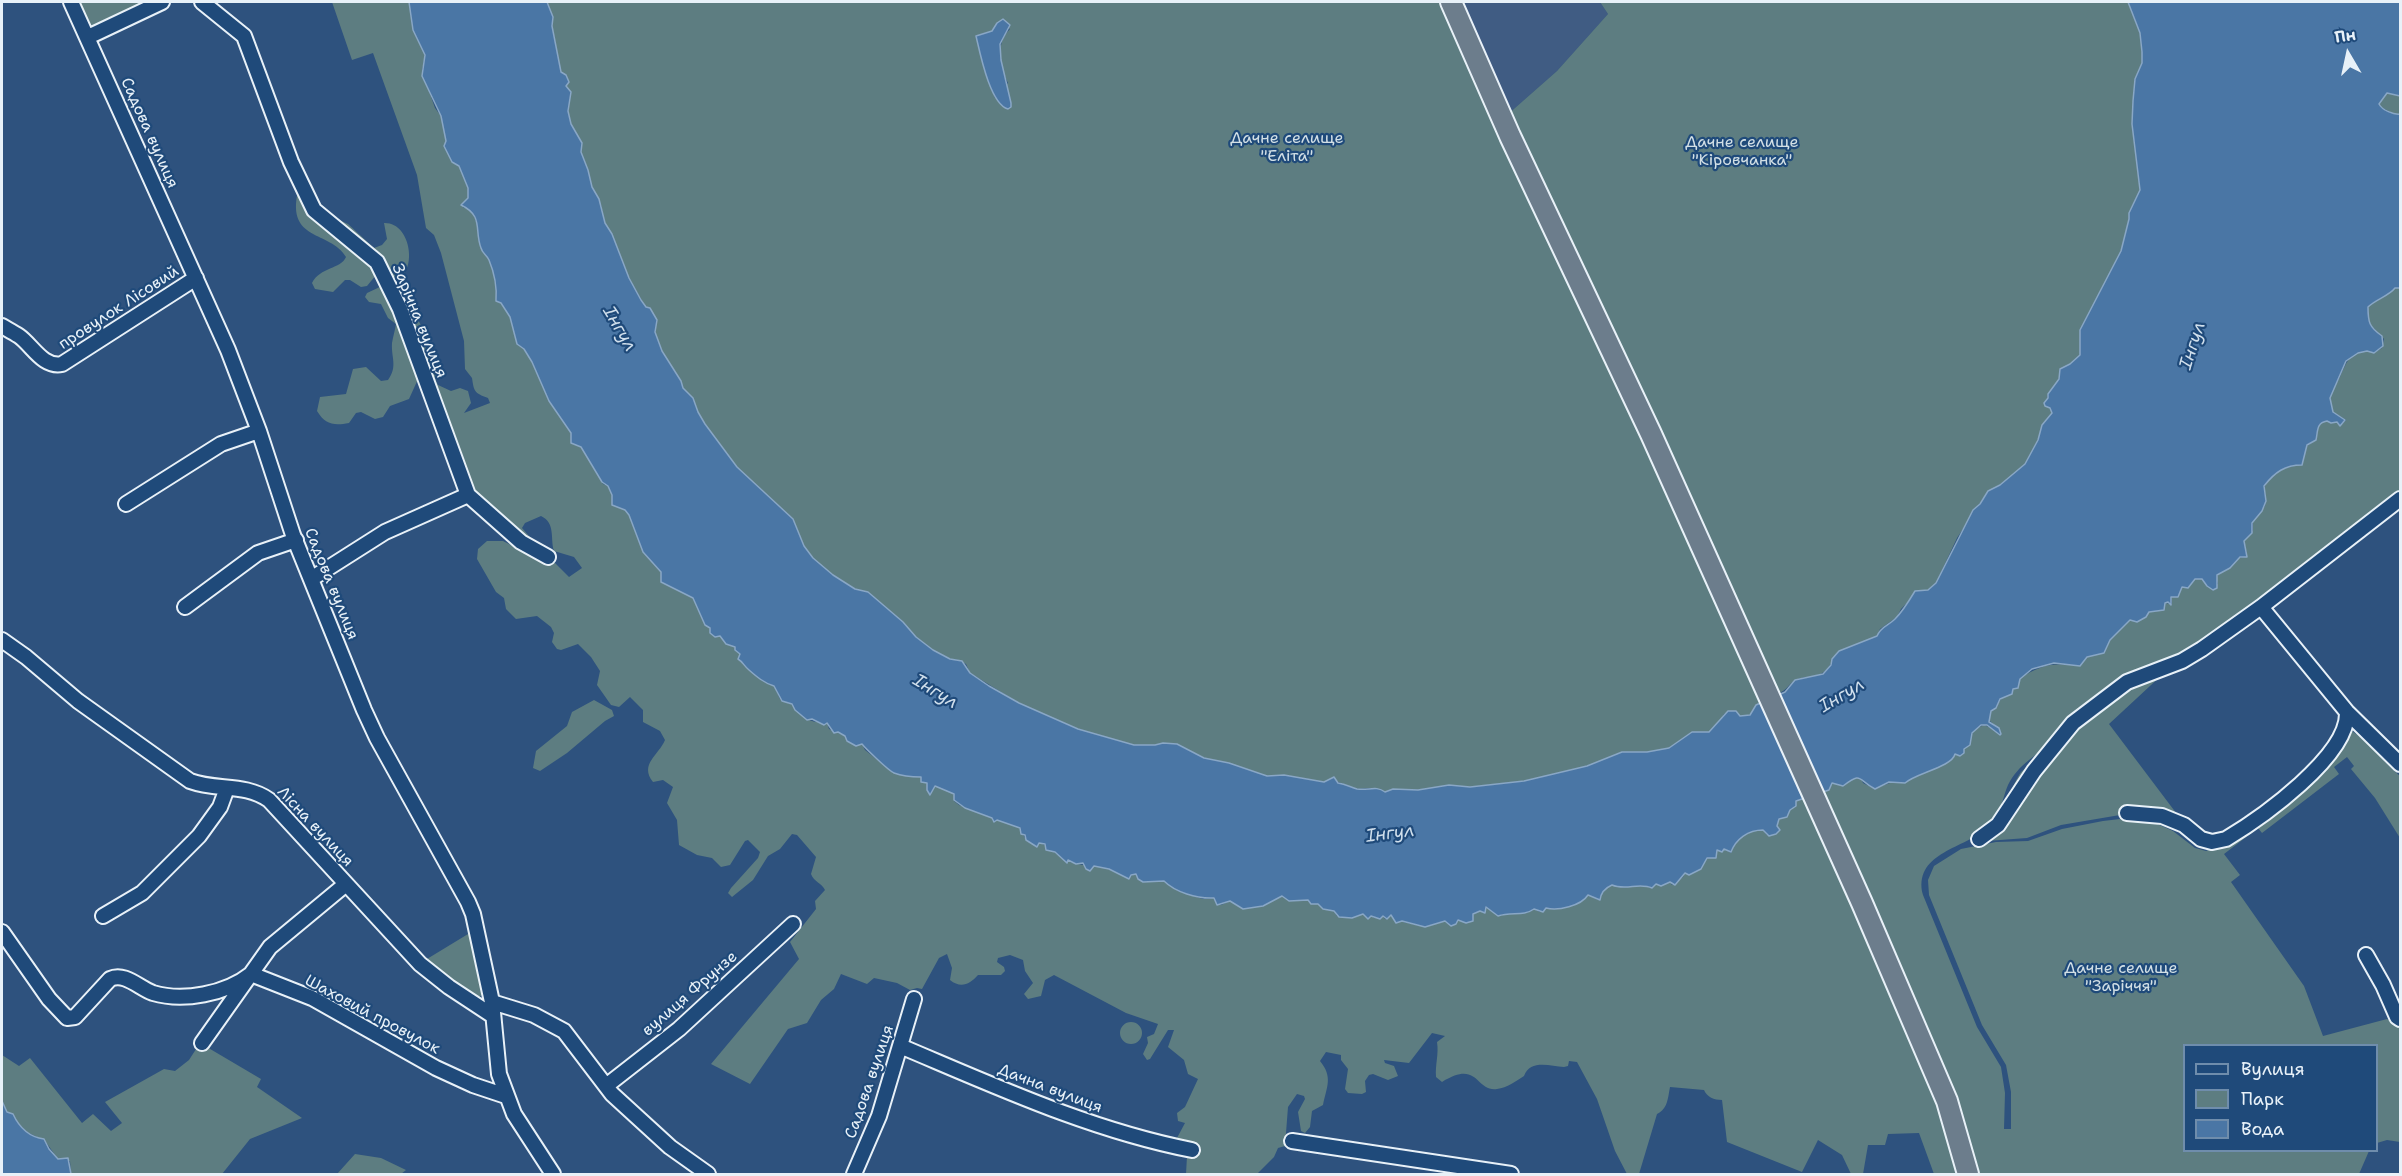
<!DOCTYPE html>
<meta charset="utf-8">
<style>
body{margin:0}
#map{position:relative;width:2402px;height:1176px;overflow:hidden;background:#2e527e;font-family:"Shantell Sans",sans-serif}
canvas{display:block}
.frame{position:absolute;inset:0;border:3px solid #e8f1f8;pointer-events:none}
.legend{position:absolute;left:2183px;top:1044px;width:195px;height:108px;box-sizing:border-box;background:#1f4a7a;border:2px solid #6f8dac;margin:0;padding:8px 10px;list-style:none;font-size:18px;color:#e8f1f8}
.legend li{display:flex;align-items:center;gap:12px;height:30px}
.legend b{width:30px;border:2px solid #6f8dac}
.north{position:absolute;left:2318px;top:24px;width:60px;height:60px;-webkit-text-stroke:4px #1f4a7a;paint-order:stroke;rotate:351deg;font-size:16px;font-weight:700;line-height:24px;text-align:center;color:#e8f1f8}
.north::after{content:'';display:block;margin:auto;width:21px;height:27px;background:#e8f1f8;clip-path:polygon(50% 0,100% 100%,50% 72%,0 100%)}
</style>
<div id="map">
<canvas width="2402" height="1176"></canvas>
<div class="frame"></div>
<ul class="legend">
<li><b style="height:8px;background:#1f4a7a"></b>Вулиця</li>
<li><b style="height:16px;background:#5d7d81"></b>Парк</li>
<li><b style="height:16px;background:#4a76a5"></b>Вода</li>
</ul>
<div class="north">Пн</div>
</div>
<script>
const g = document.querySelector('canvas').getContext('2d');
g.lineJoin = 'round';
function paint(path, color) { g.fillStyle = color; g.fill(path, 'evenodd'); }
function stroke(path, color, width, dash) { g.strokeStyle = color; g.lineWidth = width; g.lineCap = dash ? 'butt' : 'round'; g.setLineDash(dash || []); g.stroke(path); }
function label(font, color, halo, rows, align = 'center') {
  g.font = font + ' "Shantell Sans",sans-serif'; g.lineWidth = 4.5; g.setLineDash([]); g.textBaseline = 'middle'; g.strokeStyle = halo; g.fillStyle = color; for (const [text, x, y, turn = 0] of rows) {
    g.save(); g.translate(x, y); g.rotate((+turn || 0) * Math.PI / 180); g.textAlign = isNaN(turn) ? turn : align; if (halo) g.strokeText(text, 0, 0); g.fillText(text, 0, 0); g.restore();
  }
}
paint(new Path2D(`
 M1456,2H1600L1608,14L1557,71L1507,115Z`), '#405c83');
paint(new Path2D(`
 M78,2H154L93,29L89,26Z
 M332,2H409L413,30L425,55L422,71L435,108L441,116L450,159L459,166L468,188V198L463,208L466,207C483,222 475,233 481,248C483,253 488,255 489,260C494,273 498,287 496,301L501,303L510,317L517,344L524,349L532,362L549,401L571,433V443L581,447L603,484L608,486L612,495V503L625,510L629,515L643,552L661,572V582L693,598L711,631L722,638L726,644L735,647L740,654L739,660C753,668 759,680 774,686L780,699C783,701 791,704 793,705C801,714 806,722 819,722L824,725L827,723L829,729L845,736L847,741L855,745L862,744L865,750L894,773L921,777V782L927,783V790L930,795L933,787L939,786L954,794V801L959,805L992,818L993,821L997,820L1019,827L1026,840L1036,847L1039,843C1050,845 1057,857 1067,861C1079,866 1095,865 1109,869C1116,871 1120,875 1127,877L1136,874L1138,879L1143,882L1164,881L1178,891L1203,899L1214,898L1221,905L1230,901L1243,909L1259,906L1282,896L1293,900H1308L1311,904H1318L1322,908L1334,911L1337,916L1352,918L1363,914L1369,917L1372,916L1374,918H1381L1383,916L1385,919L1391,915L1399,921L1425,927L1445,921L1452,926L1459,920L1466,923L1473,919V914L1480,911L1484,913L1487,907L1498,916C1511,911 1524,917 1534,909L1540,912L1546,908C1561,912 1578,904 1589,895L1598,900L1606,888L1612,885C1626,888 1640,882 1652,888L1656,884L1670,882L1672,885L1683,877L1685,873L1688,875L1707,858H1715L1717,850L1722,852L1724,849L1731,853C1736,839 1747,830 1763,830L1767,835L1776,834L1780,830L1777,826L1779,819L1787,817L1790,810L1796,806V801L1808,797L1930,1083L1957,1174H1934L1919,1133L1888,1134L1885,1145H1868L1863,1174H1851L1842,1155L1818,1140L1802,1172L1727,1142L1722,1100C1714,1100 1707,1097 1704,1090L1670,1087C1668,1097 1668,1109 1657,1114L1639,1174H1627L1615,1151L1597,1099L1577,1062L1569,1061L1568,1066L1564,1067C1550,1066 1530,1059 1524,1076C1516,1081 1507,1088 1497,1089C1475,1092 1479,1059 1442,1082L1436,1077C1435,1065 1439,1054 1437,1042L1445,1036L1432,1033L1409,1063L1384,1060L1385,1063L1394,1066L1398,1076L1388,1080L1373,1074L1369,1075L1365,1081L1366,1092L1362,1094L1348,1093L1345,1089L1348,1069L1341,1060V1055L1326,1052L1320,1061C1333,1077 1327,1086 1323,1105L1312,1111L1310,1127L1305,1133L1301,1131L1298,1112L1305,1099L1304,1096L1297,1094L1288,1107L1285,1146L1278,1148L1274,1157L1257,1174H1186L1187,1156L1170,1151L1185,1123L1178,1121L1177,1113L1185,1107L1198,1079L1188,1074L1184,1060L1168,1047L1174,1030H1168L1150,1059L1147,1060L1143,1054L1148,1043L1147,1037L1154,1034L1158,1024L1126,1013L1054,975L1045,980L1041,996L1028,999L1024,994L1033,983L1025,971L1023,960L1010,955L998,958L997,962L1004,967L1005,971L1001,975H978C970,984 961,989 950,980L952,968L947,954L939,958L922,989L917,988L910,990L897,983L874,978L867,984L841,974L834,989L821,1000L807,1023L788,1029L750,1084L711,1064L799,959L790,942L816,909L815,901L825,890C822,883 814,882 811,874L816,857L797,835L792,834L780,849L768,856L753,880L732,897L728,893L731,888L758,858L760,852L748,840L745,841L730,865L721,867L712,858L697,855L679,845L677,820L667,803L673,787L663,780L653,782C639,764 659,755 665,740L660,731L643,722V710L630,697L619,707L611,705L597,685L600,671L591,657L578,644L561,650L557,649L552,642L554,633L551,627L537,616L516,619L506,609L504,598L496,592L477,559L478,549L487,541H503L537,558L553,561L569,577L582,568L574,557L554,551C550,539 556,523 541,516L525,523L522,528L535,543L534,547L472,495L419,377L409,399L390,406L383,417L375,419L361,412L356,413L349,423C333,426 325,424 317,411L320,397L346,394L353,369L366,367L381,381L388,380C398,366 391,358 392,343C393,337 395,330 396,324L388,318L381,304L369,302L365,297L367,293L382,286L405,311L418,320L433,346L430,359L438,368L436,381L438,385L451,391L460,388L468,391L471,403L464,413L490,403L488,398C474,393 474,391 472,378L465,369L464,341L441,253L434,235L426,228L417,175L373,53L352,60Z
 M547,2H1446L1764,700L1749,715L1740,716L1736,711L1724,714L1718,725L1709,732H1696L1669,748L1647,752H1622L1587,766L1524,781L1470,787L1449,785L1418,790L1393,789L1385,792L1372,788L1356,789L1336,781L1324,782L1284,775L1267,776L1229,763L1204,758L1177,744L1163,743L1155,745H1134L1078,729L1019,703L970,673L966,664L958,660L950,659L933,650L916,637L903,622L868,592L855,589L833,575L813,558L804,546L793,519L737,467L705,424L698,412L693,398L683,388L681,381L662,351L655,332L656,325L629,278L612,234L605,223L601,205L592,187L588,170L585,166L581,152L582,143L571,124L568,111L570,97L566,86L569,82L566,75L561,72L552,26L553,17ZM997,23L1010,29C995,43 1000,66 1008,83L995,98L976,36L992,31Z
 M1600,2H2128L2140,33L2142,52V63L2135,79L2133,101L2132,124L2140,190L2129,213V219L2121,251L2080,330V355L2070,365L2060,369C2059,372 2060,375 2059,378C2056,395 2040,385 2052,413L2045,421L2038,440L2025,464L2000,485L1988,491L1957,538L1936,583L1928,590H1920L1901,609L1897,617L1880,629L1877,636L1837,653C1830,665 1827,675 1810,677C1805,678 1801,677 1796,680C1787,685 1789,689 1777,694L1507,115L1557,71L1608,14Z
 M2387,93L2400,96V114L2396,115L2379,106L2382,98Z
 M298,191L336,222L339,220L348,224L374,248L382,245L387,239L384,223C412,222 418,274 395,280C389,281 381,277 376,275L367,286L361,287L350,280H345L333,292L315,289L312,283C320,267 341,269 346,257C330,230 286,242 298,191Z
 M2395,288H2400V496L2201,647L2134,678L2029,760C2020,767 2013,775 2008,785C2000,804 2003,815 1985,830C1961,849 1913,854 1923,895L1977,1027L2001,1067L2005,1093L2004,1129H2011V1092L2006,1065L1982,1025L1929,895L1928,880L1934,866L1961,849L1996,842L2028,841L2062,829L2103,821L2120,819L2153,822L2173,831L2195,848L2206,851L2211,849L2239,834L2349,730C2360,733 2389,767 2400,776V838L2375,798L2351,769L2354,766L2347,757L2334,767L2339,774L2262,833L2258,828L2224,854L2240,875L2231,882L2304,986L2323,1036L2387,1019L2400,1027V1142L2387,1140L2377,1143L2376,1046H2184V1150L2369,1151L2359,1174H1973L1920,1021L1823,792L1829,790L1832,783H1847C1851,777 1854,777 1861,778L1863,783L1875,789C1897,778 1918,779 1941,765C1948,761 1951,762 1955,755L1964,753L1963,750L1975,729L1984,725L1991,728L1995,726L1988,719L1992,709L1997,707C1999,699 2009,689 2018,688L2019,679C2041,664 2055,662 2080,666L2087,657L2104,653L2110,640L2130,620L2140,619L2149,612L2163,610L2165,603L2172,604L2171,597L2178,595L2182,587L2186,588L2195,579H2202L2207,586L2218,584L2216,578C2220,569 2230,569 2238,558L2245,557L2247,554L2244,541L2253,530V521L2265,506L2266,498L2264,488C2273,470 2285,468 2302,464L2307,446L2316,440C2318,431 2316,423 2327,421L2331,423L2337,422L2340,426L2346,420L2333,412C2332,409 2329,402 2330,398C2330,389 2337,384 2340,377C2347,361 2352,346 2374,353L2382,348L2384,339L2367,321C2368,316 2367,309 2369,305C2375,297 2389,296 2395,288Z
 M2164,673L2109,724L2201,846L2176,827L2139,816L2120,815L2061,825L2027,838L1973,842C1977,839 1982,837 1985,834C2002,820 2009,790 2021,772L2118,692Z
 M594,700L612,710L614,716L605,721L567,753L540,771L533,768L536,751L567,726L572,712Z
 M473,931L484,994L475,999L422,962Z
 M1120 1033a11 11 0 1 1 22 0a11 11 0 1 1-22 0Z
 M200,1043L261,1079L257,1087L302,1118L250,1139L222,1174H71L70,1161L58,1159L45,1141L27,1132L5,1110L2,1101V1055L19,1066L30,1058L82,1123L93,1114L111,1131L122,1123L105,1102L164,1069L175,1071L189,1060Z
 M355,1154L381,1158L406,1170L401,1174H337Z`), '#5d7d81');
const water = new Path2D(`
 M409,2H547L553,17L552,26L561,72L566,75L569,82L566,86L571,92L568,111L571,124L582,143L581,152L588,170L592,187L599,199L605,223L612,234L629,278L641,300L646,307L650,308L657,320L655,332L662,351L681,381L683,388L693,398L698,412L705,424L737,467L793,519L804,546L813,558L833,575L855,589L868,592L903,622L916,637L933,650L950,659L962,661L970,673L989,686L1019,703L1078,729L1134,745H1155L1163,743L1177,744L1204,758L1229,763L1267,776L1284,775L1324,782L1334,777L1338,783C1346,784 1350,787 1357,789C1368,791 1376,785 1385,792L1393,789L1418,790L1449,785L1470,787L1524,781L1587,766L1622,752H1647L1669,748L1692,732H1709L1728,711H1736L1740,716L1750,715L1756,705L1785,692L1795,680L1823,674L1831,665L1832,659L1839,651L1877,636C1881,626 1888,626 1895,619C1903,611 1909,601 1915,591L1928,590L1936,583L1973,510L1980,504L1988,491L2000,485L2025,464L2038,440L2042,425L2052,413L2050,408L2045,406L2044,403L2048,398V394L2059,379L2060,369L2070,364L2080,355V330L2121,251L2129,219V213L2140,190L2132,124L2133,101L2135,79L2142,63V52L2140,33L2128,2H2400V96L2387,93L2379,104C2382,110 2394,115 2400,114V288H2395C2389,296 2376,299 2368,307C2368,322 2369,327 2382,336L2383,346L2374,353L2367,351L2358,353L2346,361L2330,398L2333,412L2345,420L2340,426L2337,422L2331,423L2327,421C2316,423 2318,431 2316,440L2307,445L2302,465C2285,465 2275,472 2264,486L2266,501L2262,511L2252,523V533L2244,541L2247,557H2240L2230,568L2217,575V588L2213,590L2207,586L2202,579H2195L2188,588L2182,587L2178,597H2171V605L2168,602L2165,603L2164,610L2149,612L2146,617L2137,622L2130,620L2110,640L2104,653L2087,657L2080,666L2054,663L2032,669L2020,679L2018,688L2013,689L2012,694L2000,699L1996,708L1991,711L1989,722L1999,728L2001,734L2000,735L1987,725H1981L1972,733L1970,745L1964,749V753L1960,756L1955,754C1952,767 1916,773 1905,783L1889,782L1875,789C1857,780 1863,771 1843,786L1832,783L1829,790L1796,801V806L1790,810L1787,817L1779,819L1777,826L1780,830L1776,834L1769,836L1763,830C1748,830 1736,839 1731,852L1724,849L1722,852L1717,850L1716,858H1707L1701,869L1689,875L1685,873L1675,885L1670,882L1661,886L1656,884L1652,888C1639,882 1626,891 1612,885C1605,888 1601,892 1600,900L1588,895C1581,906 1558,911 1546,908L1543,912L1534,909C1523,917 1511,911 1498,916L1486,907L1485,913L1480,911L1473,914V921L1466,923L1458,920L1456,924L1451,926L1445,921L1425,927L1402,921L1396,923L1391,915L1387,919L1383,916L1380,919L1371,916L1368,919L1363,914L1352,918L1339,917L1334,911L1323,909L1318,904H1311L1308,900L1289,901L1282,896L1263,906L1243,909L1230,901L1217,905L1214,898C1197,899 1175,892 1164,881L1143,882L1138,879L1136,874L1131,875L1129,879L1109,869L1094,866L1090,871L1086,869L1083,863L1076,864L1068,860L1067,863L1055,852L1046,850L1045,844L1039,843L1037,847L1026,840L1025,835L1021,834L1020,828L997,820L994,822L992,818L965,808L954,800V794L935,786L930,795L927,790V783L921,782V777C912,777 902,776 894,773C889,771 865,748 862,744L856,746L847,741L845,736L838,732L834,733L827,723L824,725L812,719L807,720L795,710L792,704L782,701L774,686C764,683 757,677 749,670C744,666 743,662 738,659L740,654L735,650V647L726,644L720,636L715,637L710,633V628L705,625L693,598L661,582V572L643,552L629,515L625,510L612,505V495L608,486L602,482L581,447L571,443V433L549,401L532,362L524,349L517,344L510,317L501,303L496,301C497,288 494,272 489,260C487,255 482,253 481,248C474,230 484,216 461,205L468,198V188L459,166L452,162L444,146L446,141L441,116L422,76L425,55L413,30Z
 M1003,19L1010,25L1000,44L1001,60L1011,103V107L1008,109C990,104 980,53 976,36L992,31L997,23Z
 M2,1101L7,1112L13,1114C19,1127 29,1137 44,1139L49,1149L58,1159L68,1158L71,1174H2Z`);
paint(water, '#4a76a5');
stroke(water, '#89a7c6', 1.5);
const minor = new Path2D(`
 M71,2L228,350L259,431L293,535L364,710L377,738L468,902L473,914L492,1002L499,1074L514,1114L553,1174
 M202,2L244,36L291,162L314,210L377,262L400,309L468,495
 M88,37L162,2
 M2,326C7,329 13,332 19,336C32,345 43,368 62,364L196,278
 M126,504L221,444L259,431
 M311,579L385,532L468,495L521,542L548,557
 M185,607L258,553L296,540
 M2261,607L2347,712L2400,764
 M2,640L26,657L78,701L190,781C217,791 245,783 269,800L420,964L449,987L493,1016
 M2127,813L2162,816L2184,825L2201,839L2212,842L2226,839C2261,818 2349,756 2347,712
 M1979,839L1998,825L2034,771L2073,723L2127,682L2182,661L2202,649L2261,607L2400,499
 M103,916L142,893L199,836L220,807L227,788
 M2,932L49,999L67,1018L75,1017L110,979C125,972 139,988 153,993C183,1002 226,994 251,974
 M2366,955L2383,985L2397,1017L2400,1019
 M251,974L312,998L436,1068L473,1085L506,1096
 M492,1002L534,1015L564,1031L612,1094L670,1147L708,1174
 M202,1043L270,947L346,884
 M900,1046C995,1086 1090,1130 1192,1150
 M606,1086L679,1029L793,924
 M1292,1141L1511,1174
 M854,1174L879,1116L914,999`);
const highway = new Path2D(`
 M1451,2L1510,136L1651,434L1862,903L1947,1101L1968,1174`);
stroke(minor, '#e8f1f8', 18);
stroke(highway, '#e8f1f8', 24);
stroke(minor, '#1f4a7a', 14);
stroke(highway, '#6c7d8c', 20);
label('16px', '#e8f1f8', '#1f4a7a', [
 ["Садова вулиця",149,133,66],
 ["провулок Лісовий",119,308,-33],
 ["Зарічна вулиця",419,321,68],
 ["Садова вулиця",331,584,68],
 ["Лісна вулиця",315,827,47],
 ["вулиця Фрунзе",690,994,-41],
 ["Шаховий провулок",372,1015,28],
 ["Садова вулиця",870,1082,-71],
 ["Дачна вулиця",1050,1089,21]
]);
label('16px', '#d3e0e6', '#1f4a7a', [
 ["Дачне селище",1287,139],
 ["\"Еліта\"",1287,157],
 ["Дачне селище",1742,143],
 ["\"Кіровчанка\"",1742,161],
 ["Дачне селище",2121,969],
 ["\"Заріччя\"",2121,987]
]);
label('italic 18px', '#d0dfec', '#1f4a7a', [
 ["Інгул",619,329,60],
 ["Інгул",2193,346,-72],
 ["Інгул",935,692,32],
 ["Інгул",1842,696,-31],
 ["Інгул",1390,834,-7]
]);
</script>
